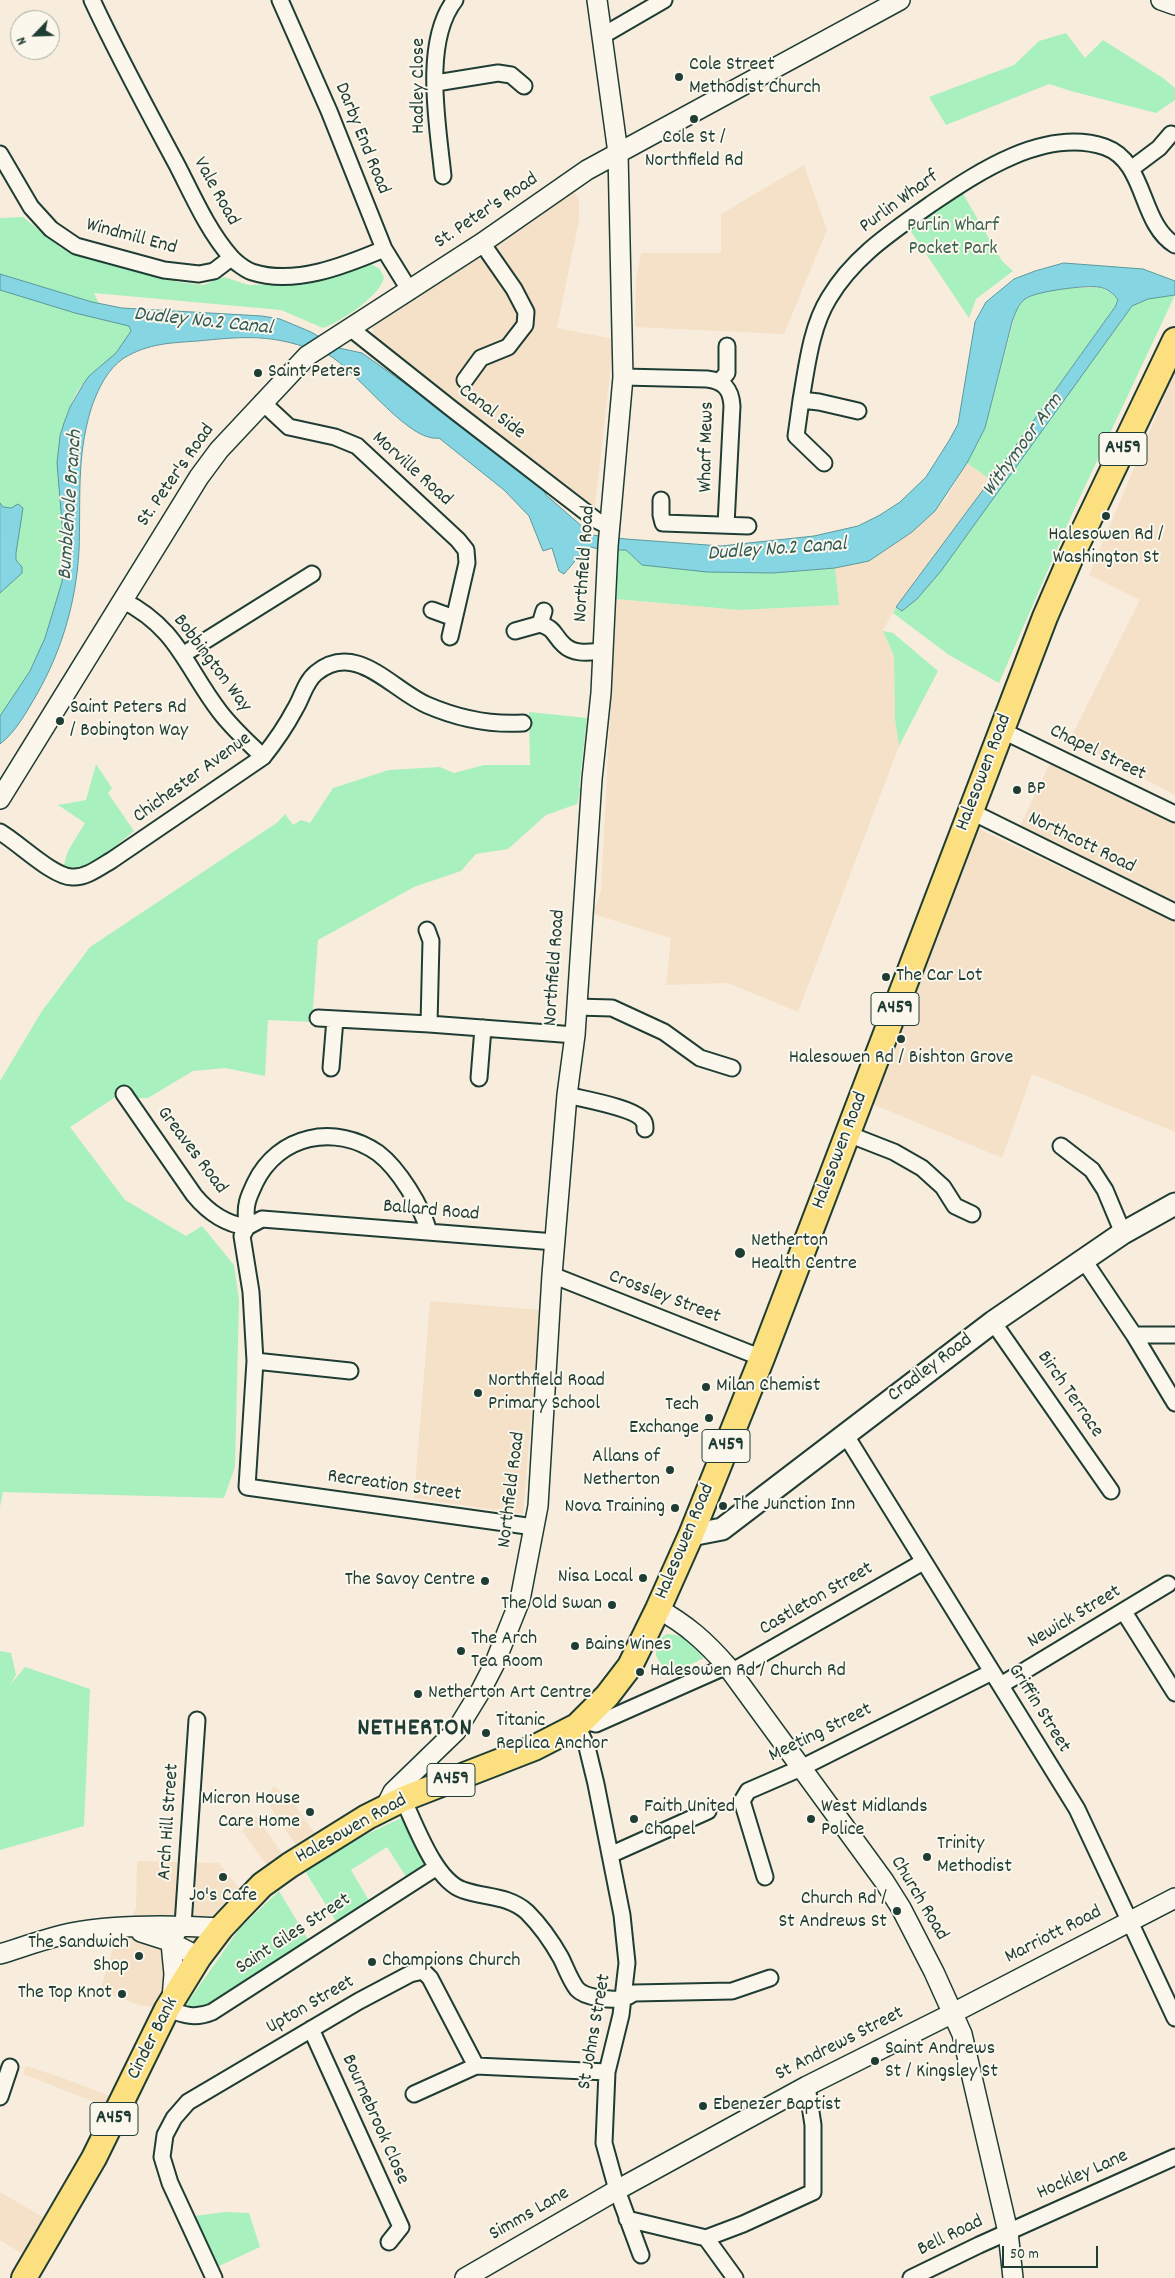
<!DOCTYPE html>
<style>
body{margin:0}
#map{position:relative;width:1175px;height:2278px;overflow:hidden;background:#f8eddc;font-family:Dekko,sans-serif}
canvas{display:block}
.north{position:absolute;left:10px;top:10px;width:50px;height:50px;box-sizing:border-box;background:#fbf7ec;border:1px solid #a3ada2;border-radius:50%;rotate:246deg;font-size:14px;font-weight:700;line-height:20px;text-align:center;color:#1f3d34}
.north::after{content:'';display:block;margin:auto;width:18px;height:22px;background:#1f3d34;clip-path:polygon(50% 0,100% 100%,50% 72%,0 100%)}
.scale{position:absolute;left:1002px;top:2246px;width:96px;height:22px;box-sizing:border-box;border:2px solid #1f3d34;border-top:0;padding-left:6px;font-size:15px;line-height:18px;white-space:nowrap;color:#1f3d34;-webkit-text-stroke:4px #fbf7ec;paint-order:stroke}
</style>
<div id="map">
<canvas width="1175" height="2278"></canvas>
<div class="north">N</div>
<div class="scale">50 m</div>
</div>
<script>
const g = document.querySelector('canvas').getContext('2d');
g.lineJoin = 'round';
function paint(path, color) { g.fillStyle = color; g.fill(path, 'evenodd'); }
function stroke(path, color, width, dash) { g.strokeStyle = color; g.lineWidth = width; g.lineCap = dash ? 'butt' : 'round'; g.setLineDash(dash || []); g.stroke(path); }
function label(font, color, halo, rows, align = 'center') {
  g.font = font + ' Dekko,sans-serif'; g.lineWidth = 4; g.setLineDash([]); g.textBaseline = 'middle'; g.strokeStyle = halo; g.fillStyle = color; for (const [text, x, y, turn = 0] of rows) {
    g.save(); g.translate(x, y); g.rotate((+turn || 0) * Math.PI / 180); g.textAlign = isNaN(turn) ? turn : align; if (halo) g.strokeText(text, 0, 0); g.fillText(text, 0, 0); g.restore();
  }
}
paint(new Path2D(`
 M804,165L827,230L784,334L635,327L636,280L641,253H721V214Z
 M574,191L579,199V220L557,328L614,339L594,514L376,341L372,328L376,320Z
 M1175,371V795L1070,739L1140,600L1089,575Z
 M967,463L991,480L896,607L883,630L894,656L895,719L899,746L798,1012L728,983L666,985L671,938L593,914L601,891L616,599L740,610L838,605L835,568L869,561L912,532L935,511L947,497Z
 M1051,761L1175,823V901L1020,826Z
 M979,829L1175,922V1132L1032,1074L1002,1158L870,1103L907,1018Z
 M430,1301L540,1310L523,1514L414,1498Z
 M274,1786L293,1802L322,1844L303,1856L265,1799Z
 M256,1816L290,1865L275,1877L242,1831Z
 M137,1861L219,1863L248,1900L167,2009L139,2005L100,1991L119,1928H130L136,1907Z
 M26,2066L60,2077L123,2101L118,2111L23,2074Z
 M0,2192L56,2225L34,2261L0,2240Z`), '#f4e1c8');
paint(new Path2D(`
 M1066,33L1085,58L1103,40L1163,78L1175,88V100L1156,113L1071,91L1049,84L946,125L929,97L1014,65L1039,41Z
 M962,192L1002,261L1013,271L976,299L969,318L910,230Z
 M23,217L61,248L112,265L178,282L203,285L224,277L249,285L312,283L371,264L380,269L384,278C379,297 340,322 323,328L281,310L94,293L106,319L130,326L131,331C122,345 114,357 101,368C97,371 92,373 89,377C73,392 66,416 60,436C62,478 66,521 64,563C62,615 32,676 0,716V218Z
 M1099,287L1115,295L1118,300L1115,307L991,480L967,463L985,428L1016,311C1019,307 1022,301 1026,298C1042,286 1079,289 1099,287Z
 M1175,295L1073,512L999,683L949,655L893,613L896,607L902,611L1132,306L1148,299Z
 M618,550H626L642,565L773,573L835,568L839,605L740,610L616,599Z
 M883,631L893,633L938,671L899,746L895,719L894,656Z
 M529,712L587,718L579,788H581L577,804L546,815L508,849L476,854L461,871L414,887L318,940L312,1022L268,1020L265,1076L225,1068L193,1071L148,1098H114L70,1127L125,1200L186,1236L202,1226L234,1265L239,1300L235,1467L224,1498L3,1492L0,1507V1081L42,1011L90,947L278,822L285,814L293,825L301,820L310,823L333,788L389,770L440,767L454,773L484,765H530Z
 M96,764L112,788L108,793L134,831C114,847 91,870 63,868L68,851L85,823L58,805L86,800Z
 M667,1634C685,1634 693,1646 704,1658L668,1675L656,1656V1641Z
 M0,1651L11,1653L16,1675L10,1685L25,1667L90,1689L84,1826L0,1850Z
 M403,1817L407,1821L426,1862L423,1868L407,1878L387,1847L351,1870L371,1904L339,1926L305,1871L363,1836Z
 M279,1891L309,1941L203,2009L193,2011L186,2005L240,1928Z
 M226,2212L249,2213L260,2247L217,2267L194,2216Z`), '#a8f0bd');
const water = new Path2D(`
 M1064,263L1143,269L1175,281V295L1148,299L1132,306L941,571L917,599L902,611L896,607L1006,459L1115,307L1118,300C1115,294 1106,288 1099,287C1087,285 1035,291 1025,299C1018,304 1015,314 1012,322L985,428L967,463L935,511L912,532L869,561L835,568L773,573L707,572L642,565L626,550H602L591,547L581,554L564,574L559,571L552,548L543,551L529,516L504,490L439,438C408,443 357,370 327,354C321,351 312,349 305,347C266,334 239,337 198,341C171,343 149,343 124,358C107,369 97,391 91,409C76,459 81,500 79,551C76,602 62,650 37,694C27,711 16,732 0,744V716L30,671L45,638L62,582L64,547L57,463L60,436L64,423L70,407L84,383L89,376L116,353L131,331L129,326L75,313L0,290V274L92,302L122,308L262,316L280,319L311,332L339,348L362,353L486,441L543,487L546,495L592,535L626,539L721,546L814,536L858,526L880,515L900,502L926,477L950,439L958,424L975,322L986,302L1014,279L1035,271Z
 M0,503L3,507L11,508L18,504L23,508L16,553V560L22,567V573L0,593Z`);
paint(water, '#85d5e2');
stroke(water, '#5c989c', 1);
const minor = new Path2D(`
 M92,0C118,56 148,111 177,165C193,196 208,231 231,257C235,262 246,270 252,272C295,286 346,265 384,249
 M280,0L329,111L384,249L410,291
 M602,36L664,0
 M436,83L498,73L511,75L524,86
 M0,154L31,207L51,229L76,246L164,270L199,274L214,271L231,258
 M1131,169L1159,148L1171,134
 M443,176C438,126 422,42 455,0
 M350,328L452,409L596,520L610,527
 M623,377L707,379C724,381 731,389 732,406L726,525
 M465,380L481,358L508,347L525,325L526,312L514,289L482,243
 M720,381L727,373V346
 M801,400L796,436L824,463
 M262,402L289,427L335,437L357,446L458,540L466,550L467,563L450,637
 M858,411L819,402L801,400C807,366 811,327 829,298C854,256 892,232 931,204C978,172 1045,127 1105,147C1147,162 1139,223 1175,245
 M661,500V515L663,523L748,526
 M122,600C178,628 186,668 220,712C233,729 248,742 263,757
 M432,610L454,618
 M540,624C556,629 553,635 564,645C574,655 590,652 603,651
 M515,631L540,624L544,611
 M184,654L312,574
 M1001,730L1175,814
 M970,811L1175,912
 M0,832C19,843 53,877 72,877C86,878 100,867 112,860L263,757C275,742 286,726 295,709C302,698 305,682 316,673C356,640 392,690 427,705C457,718 491,725 523,723
 M427,930L431,941L429,1024
 M576,1007L612,1008L664,1032L700,1058L732,1068
 M318,1018L429,1024L575,1035
 M331,1068L335,1019
 M479,1078L483,1028
 M124,1094L194,1195C208,1212 225,1224 247,1227
 M567,1095C582,1099 638,1108 644,1122C645,1124 645,1127 645,1129
 M848,1134L894,1152L922,1168L943,1187L955,1206L972,1214
 M1061,1146L1092,1170L1105,1190L1123,1233
 M247,1227C247,1220 245,1211 247,1204C248,1197 252,1190 255,1183C278,1135 335,1123 378,1153C399,1169 422,1207 429,1232
 M1083,1259L1134,1335L1175,1403
 M552,1275L762,1358
 M993,1322L1111,1491
 M1134,1335H1175
 M255,1361L350,1371
 M845,1434L1077,1809L1175,2018
 M534,1527L247,1487L255,1361L251,1292L242,1236L247,1227L262,1219L555,1242
 M1124,1612L1175,1693
 M731,1672L923,1562
 M1001,1685L1168,1584
 M584,1721L596,1724L727,1666
 M577,1726L587,1747L596,1784L622,1915L627,1963L621,2015L607,2072L604,2143L617,2190L641,2255
 M403,1799C415,1824 435,1881 463,1890C485,1898 508,1895 527,1912C540,1925 552,1942 561,1958C566,1968 570,1980 577,1989C585,1998 613,2001 624,1998C627,1997 631,1995 634,1993L732,1991L770,1978
 M610,1855L708,1811
 M765,1877L742,1801L748,1791L801,1768L992,1672
 M177,1934L183,1925L197,1720
 M167,2009C184,2015 195,2019 212,2012L437,1867
 M311,2029L401,2227L389,2242
 M414,2094L476,2066L607,2072
 M0,2097L10,2067
 M627,2219L706,2238L743,2224L813,2192V2125L807,2086
 M706,2238L735,2278
 M214,2278L170,2183L162,2157L165,2135L174,2118L188,2102L359,2001L410,1974L423,1971L430,1978L476,2066
 M911,2278L979,2245L1175,2157`);
const tertiary = new Path2D(`
 M1161,0L1175,5
 M0,799L199,477L219,450L307,356L482,243L587,170L900,0
 M658,1609C686,1624 706,1642 727,1666L884,1881L901,1908L934,1972L962,2034L1008,2232L1013,2278
 M385,1808L393,1792L456,1731L480,1692L494,1665L520,1600L538,1506L552,1275L567,1095L575,1035L592,779L601,693L608,546L623,377L618,153L597,0
 M141,1932L166,1940L199,1957
 M171,1943L174,1974L172,1999
 M0,1954C23,1947 47,1938 71,1933C118,1924 173,1925 221,1928
 M465,2278L617,2190L807,2086L953,2013L1175,1898`);
const secondary = new Path2D(`
 M691,1535L722,1529L993,1322L1123,1233L1175,1204`);
const primary = new Path2D(`
 M24,2278L94,2158L167,2009L199,1957L221,1928L237,1911L262,1885L290,1865L367,1817L403,1799L534,1748L577,1726L607,1696L630,1666L658,1609L691,1535L762,1358L1045,617L1071,557L1175,340`);
stroke(minor, '#1f3d34', 19);
stroke(tertiary, '#1f3d34', 22);
stroke(secondary, '#1f3d34', 25);
stroke(primary, '#1f3d34', 28);
stroke(minor, '#fbf7ec', 15);
stroke(tertiary, '#fbf7ec', 19);
stroke(secondary, '#fbf7ec', 21);
stroke(primary, '#fce080', 24);
for (const [x, y, r, color] of [
 [679,77,5,"#1f3d34"],
 [694,119,5,"#1f3d34"],
 [258,373,5,"#1f3d34"],
 [1106,516,5,"#1f3d34"],
 [60,721,5,"#1f3d34"],
 [1017,790,5,"#1f3d34"],
 [886,977,5,"#1f3d34"],
 [901,1039,5,"#1f3d34"],
 [740,1253,6,"#1f3d34"],
 [706,1387,5,"#1f3d34"],
 [478,1393,5,"#1f3d34"],
 [709,1418,5,"#1f3d34"],
 [670,1470,5,"#1f3d34"],
 [723,1506,5,"#1f3d34"],
 [675,1508,5,"#1f3d34"],
 [643,1578,5,"#1f3d34"],
 [485,1581,5,"#1f3d34"],
 [612,1605,5,"#1f3d34"],
 [575,1646,5,"#1f3d34"],
 [461,1651,5,"#1f3d34"],
 [640,1672,5,"#1f3d34"],
 [418,1694,5,"#1f3d34"],
 [486,1733,5,"#1f3d34"],
 [310,1812,5,"#1f3d34"],
 [634,1819,5,"#1f3d34"],
 [811,1819,5,"#1f3d34"],
 [927,1857,5,"#1f3d34"],
 [223,1877,5,"#1f3d34"],
 [897,1911,5,"#1f3d34"],
 [139,1956,5,"#1f3d34"],
 [372,1962,5,"#1f3d34"],
 [122,1994,5,"#1f3d34"],
 [875,2061,5,"#1f3d34"],
 [703,2106,5,"#1f3d34"]
]) { const dot = new Path2D(); dot.arc(x, y, r, 0, 2 * Math.PI); g.fillStyle = color; g.fill(dot); stroke(dot, '#fbf7ec', 2); }
for (const [x, y, w] of [
 [1123,449,48],
 [895,1009,48],
 [726,1446,48],
 [451,1780,48],
 [114,2119,48]
]) { const box = new Path2D(); box.roundRect(x - w / 2, y - 16.5, w, 33, 4); g.fillStyle = '#fbf7ec'; g.fill(box); stroke(box, '#1f3d34', 1); }
label('bold 19px', '#1f3d34', null, [
 ["A459",1123,449],
 ["A459",895,1009],
 ["A459",726,1446],
 ["A459",451,1780],
 ["A459",114,2119]
]);
label('20px', '#1f3d34', '#fbf7ec', [
 ["Cole Street",689,66],
 ["Methodist Church",689,89],
 ["Cole St /",694,139,"center"],
 ["Northfield Rd",694,162,"center"],
 ["Saint Peters",268,373],
 ["Halesowen Rd /",1106,536,"center"],
 ["Washington St",1106,559,"center"],
 ["Saint Peters Rd",70,709],
 ["/ Bobington Way",70,732],
 ["BP",1027,790],
 ["The Car Lot",896,977],
 ["Halesowen Rd / Bishton Grove",901,1059,"center"],
 ["Netherton",751,1242],
 ["Health Centre",751,1265],
 ["Northfield Road",488,1382],
 ["Primary School",488,1405],
 ["Milan Chemist",716,1387],
 ["Tech",699,1406,"right"],
 ["Exchange",699,1429,"right"],
 ["Allans of",660,1458,"right"],
 ["Netherton",660,1481,"right"],
 ["The Junction Inn",733,1506],
 ["Nova Training",665,1508,"right"],
 ["Nisa Local",633,1578,"right"],
 ["The Savoy Centre",475,1581,"right"],
 ["The Old Swan",602,1605,"right"],
 ["The Arch",471,1640],
 ["Tea Room",471,1663],
 ["Bains Wines",585,1646],
 ["Halesowen Rd / Church Rd",650,1672],
 ["Netherton Art Centre",428,1694],
 ["Titanic",496,1722],
 ["Replica Anchor",496,1745],
 ["Micron House",300,1800,"right"],
 ["Care Home",300,1823,"right"],
 ["Faith United",644,1808],
 ["Chapel",644,1831],
 ["West Midlands",821,1808],
 ["Police",821,1831],
 ["Trinity",937,1845],
 ["Methodist",937,1868],
 ["Jo's Cafe",223,1897,"center"],
 ["Church Rd /",887,1900,"right"],
 ["St Andrews St",887,1923,"right"],
 ["The Sandwich",129,1944,"right"],
 ["Shop",129,1967,"right"],
 ["Champions Church",382,1962],
 ["The Top Knot",112,1994,"right"],
 ["Saint Andrews",885,2050],
 ["St / Kingsley St",885,2073],
 ["Ebenezer Baptist",713,2106]
], 'left');
label('20px', '#1f3d34', '#fbf7ec', [
 ["Hadley Close",420,86,-90],
 ["Darby End Road",361,139,68],
 ["Vale Road",215,192,61],
 ["Purlin Wharf",900,203,-36],
 ["St. Peter's Road",487,212,-34],
 ["Windmill End",131,238,15],
 ["Canal Side",491,413,37],
 ["Wharf Mews",708,447,-89],
 ["Morville Road",411,470,42],
 ["St. Peter's Road",177,476,-55],
 ["Northfield Road",586,564,-86],
 ["Bobbington Way",211,664,53],
 ["Chapel Street",1097,754,26],
 ["Halesowen Road",985,773,-69],
 ["Chichester Avenue",193,779,-36],
 ["Northcott Road",1081,844,26],
 ["Northfield Road",556,968,-86],
 ["Greaves Road",191,1151,53],
 ["Halesowen Road",841,1151,-69],
 ["Ballard Road",431,1212,5],
 ["Crossley Street",664,1298,21],
 ["Cradley Road",931,1369,-37],
 ["Birch Terrace",1069,1395,55],
 ["Recreation Street",394,1487,8],
 ["Northfield Road",513,1490,-83],
 ["Halesowen Road",686,1542,-67],
 ["Castleton Street",817,1600,-30],
 ["Newick Street",1075,1618,-31],
 ["Griffin Street",1038,1709,58],
 ["Meeting Street",821,1734,-26],
 ["Arch Hill Street",170,1822,-86],
 ["Halesowen Road",352,1830,-29],
 ["Church Road",918,1899,59],
 ["Saint Giles Street",294,1935,-33],
 ["Marriott Road",1054,1936,-27],
 ["Upton Street",311,2006,-30],
 ["St Johns Street",596,2032,-80],
 ["Cinder Bank",154,2039,-63],
 ["St Andrews Street",840,2045,-27],
 ["Bournebrook Close",374,2120,66],
 ["Hockley Lane",1083,2176,-24],
 ["Simms Lane",530,2215,-30],
 ["Bell Road",951,2237,-26]
]);
label('20px', '#3a614f', '#fbf7ec', [
 ["Purlin Wharf",953,227],
 ["Pocket Park",953,250]
]);
label('italic 21px', '#335b57', '#fbf7ec', [
 ["Dudley No.2 Canal",203,323,6],
 ["Withymoor Arm",1024,446,-54],
 ["Bumblehole Branch",72,505,-86],
 ["Dudley No.2 Canal",777,551,-4]
]);
g.letterSpacing = '1px';
label('bold 25px', '#1f3d34', '#fbf7ec', [
 ["NETHERTON",415,1731]
]);
g.letterSpacing = '0px';
</script>
